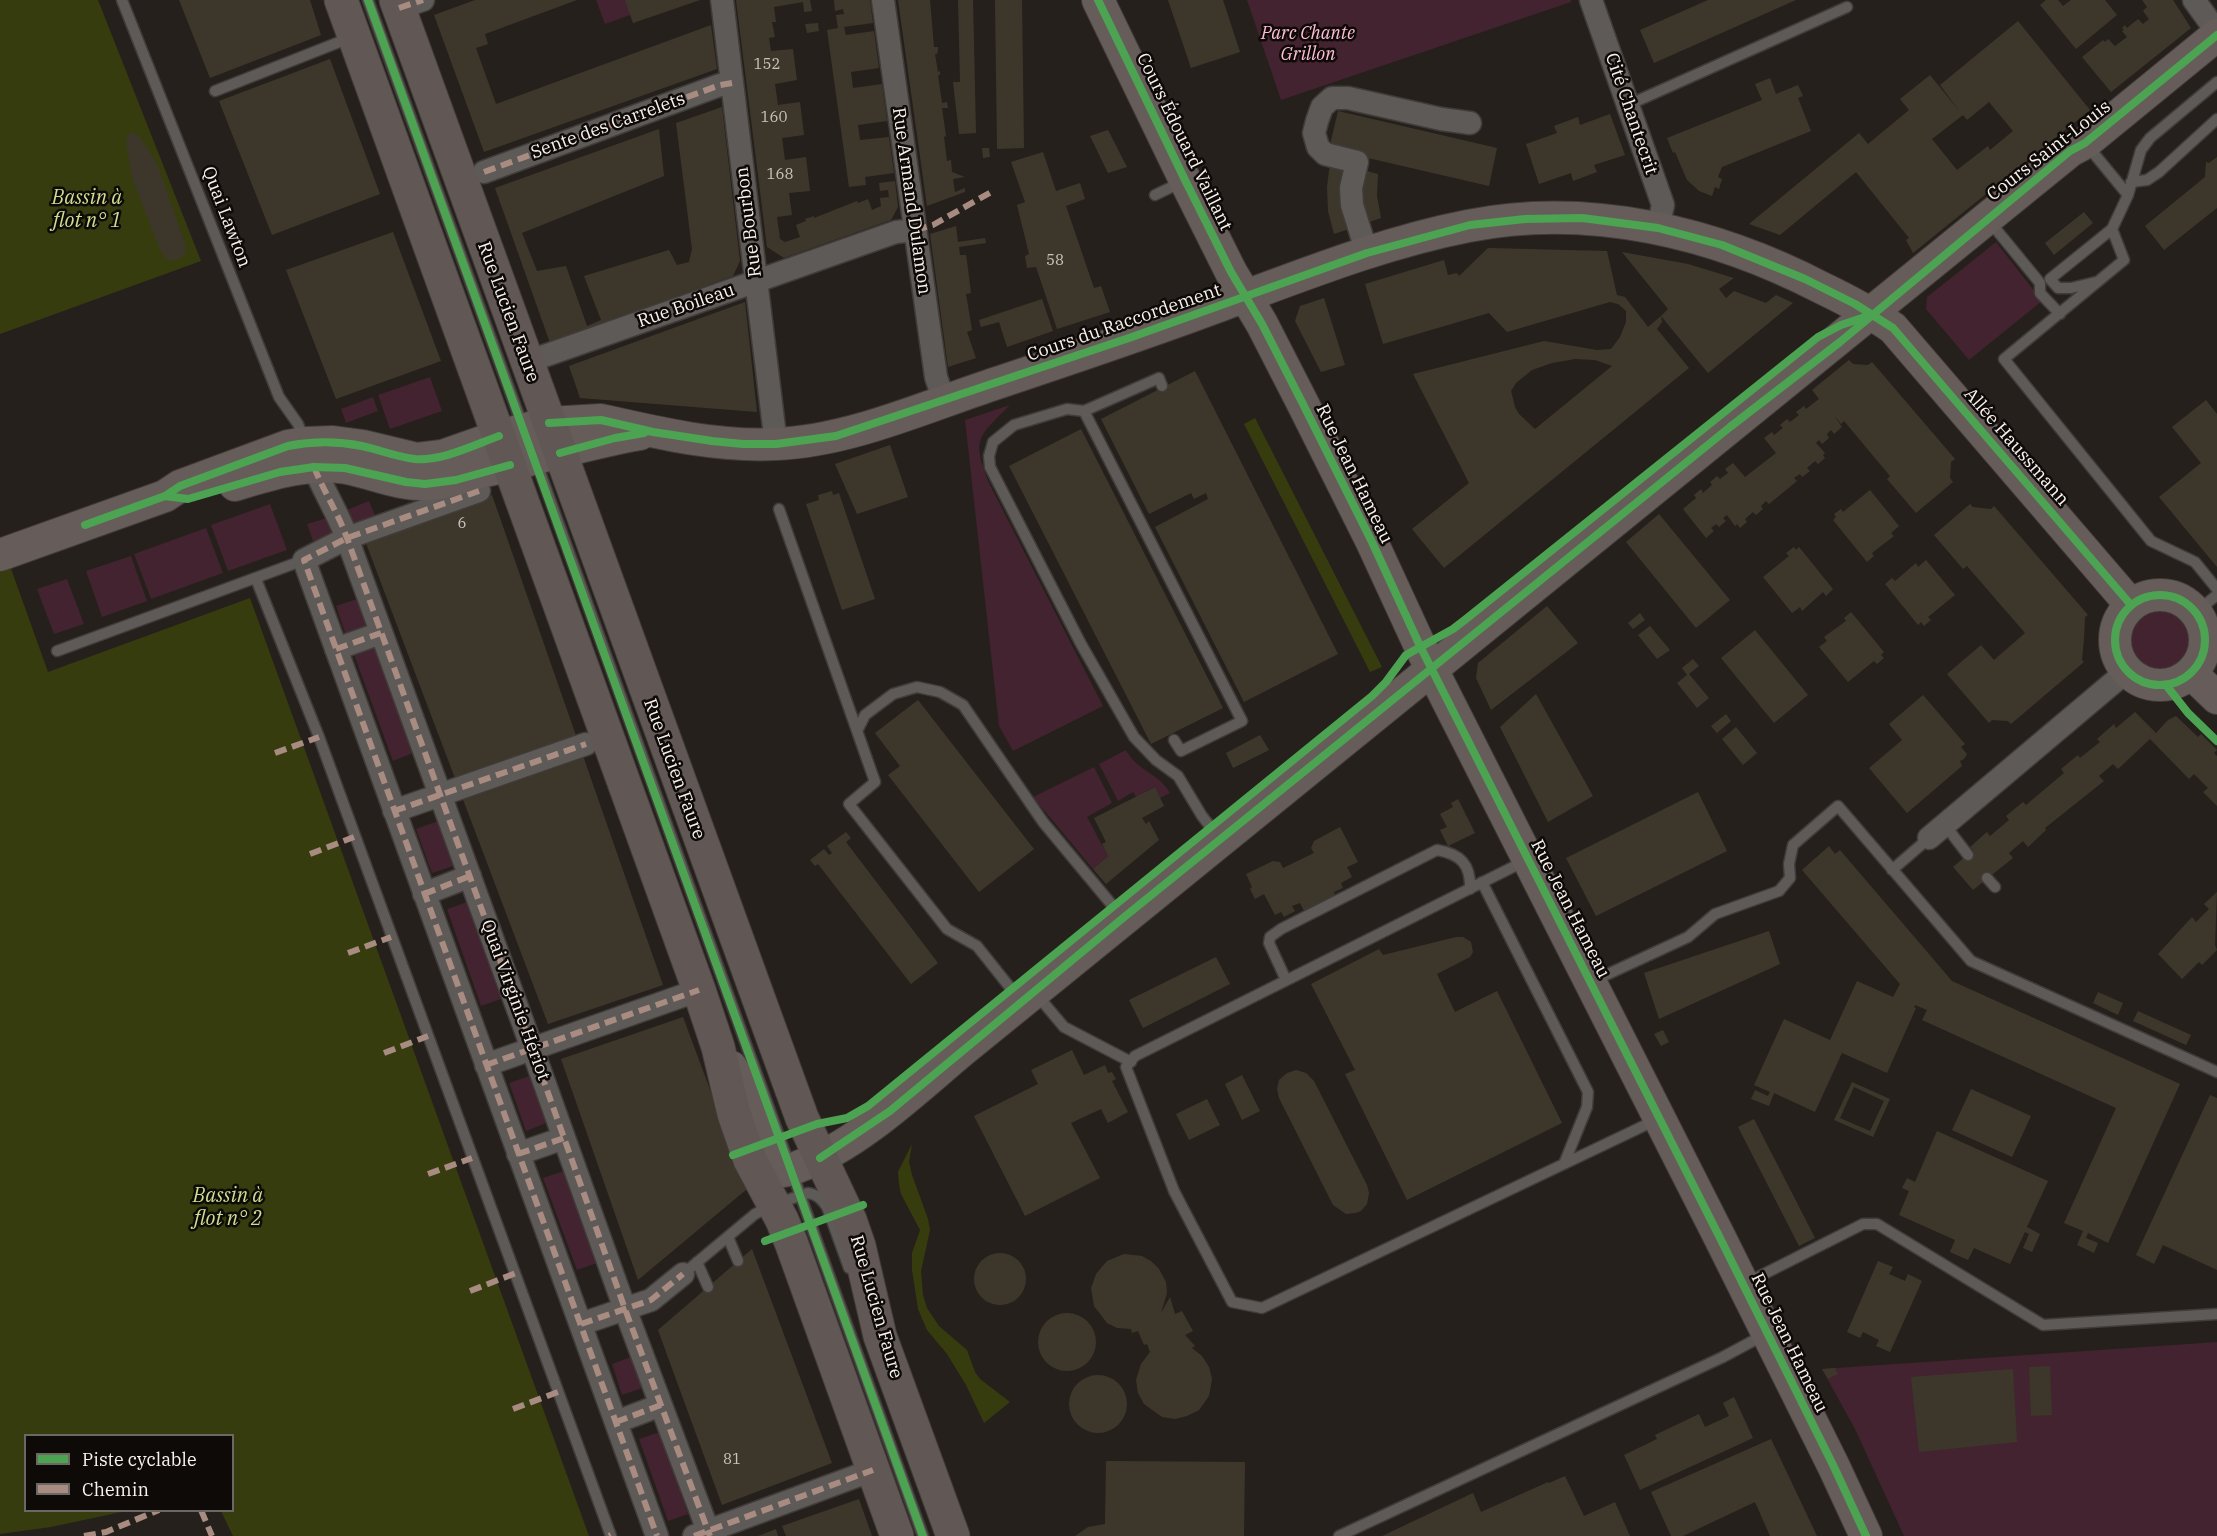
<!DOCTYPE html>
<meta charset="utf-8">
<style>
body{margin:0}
#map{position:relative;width:2217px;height:1536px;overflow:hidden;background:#25201c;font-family:"IBM Plex Serif",serif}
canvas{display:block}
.legend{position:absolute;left:24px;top:1434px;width:210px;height:78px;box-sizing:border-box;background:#0e0a07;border:2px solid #6c6763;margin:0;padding:8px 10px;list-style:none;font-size:18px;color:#f9f2ee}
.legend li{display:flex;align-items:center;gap:12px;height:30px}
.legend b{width:30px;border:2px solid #6c6763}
</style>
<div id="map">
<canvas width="2217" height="1536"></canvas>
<ul class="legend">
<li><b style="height:8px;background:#4ca352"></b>Piste cyclable</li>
<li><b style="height:8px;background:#a88b81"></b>Chemin</li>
</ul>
</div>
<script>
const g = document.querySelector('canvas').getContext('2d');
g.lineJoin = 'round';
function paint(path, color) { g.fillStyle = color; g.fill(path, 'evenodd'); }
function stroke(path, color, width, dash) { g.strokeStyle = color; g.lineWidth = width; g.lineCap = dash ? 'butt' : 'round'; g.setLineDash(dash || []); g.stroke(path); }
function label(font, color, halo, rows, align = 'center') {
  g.font = font + ' "IBM Plex Serif",serif'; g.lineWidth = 5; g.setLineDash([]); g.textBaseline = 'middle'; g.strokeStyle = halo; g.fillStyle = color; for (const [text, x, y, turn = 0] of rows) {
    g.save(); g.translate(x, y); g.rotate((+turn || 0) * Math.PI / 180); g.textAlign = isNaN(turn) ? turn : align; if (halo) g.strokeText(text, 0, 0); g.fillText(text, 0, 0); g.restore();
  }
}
paint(new Path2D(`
 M596,0H700L633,23L630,15L605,24Z
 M1247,0H1571V2L1281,100Z
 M1996,242L2042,301L1969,360L1926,309L1927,297Z
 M430,377L442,411L390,429L378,395Z
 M373,397L378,411L346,423L341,409Z
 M1010,405C976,439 972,439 990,485L1103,706L1013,751L999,726L965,420Z
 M369,501L376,518L350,527L344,511Z
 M270,504L287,550L228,571L211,525Z
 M327,518L333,534L313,541L307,524Z
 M206,528L223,573L151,599L134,554Z
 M131,556L147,601L102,617L86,571Z
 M67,579L84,624L54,634L37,589Z
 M357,599L367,628L346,635L336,606Z
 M2130 639a32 32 0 1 1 64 0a32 32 0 1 1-64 0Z
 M374,645L413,753L393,761L353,652Z
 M1126,750C1136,770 1160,774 1170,793L1160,798L1154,787L1136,797L1133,792L1118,801L1099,764Z
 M1094,767L1112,803L1087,817L1108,856L1093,869L1033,797Z
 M438,821L453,866L432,873L416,829Z
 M467,902L501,999L481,1006L447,909Z
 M529,1076L546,1123L526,1131L509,1083Z
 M564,1171L597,1263L577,1270L543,1178Z
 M2217,1342V1536H1904L1855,1429L1822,1369Z
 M631,1357L642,1388L622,1395L612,1364Z
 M660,1432L688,1514L668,1521L639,1439Z`), '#42232f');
paint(new Path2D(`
 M0,0H98L201,261L0,334Z
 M1255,418L1382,667L1370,672L1244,424Z
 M0,538L48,672L250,598L589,1536H233L221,1511L232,1510V1436H26V1510L126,1511L51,1527L0,1534Z
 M912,1144L909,1162L912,1175L928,1219L930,1230L921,1271L923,1295L927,1308L939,1326L967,1350L975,1372L980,1379L1010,1402L984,1423L966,1385L947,1354L927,1330L918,1309L912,1270V1253L920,1230L901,1194L899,1184L898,1172Z`), '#373c0e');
paint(new Path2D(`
 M179,0H310L321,35L210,78Z
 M475,0H577L485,34L488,44L476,48L496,104L711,25L717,69L484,152L434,15Z
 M625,0H700L633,23Z
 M736,0H810L812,11L804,12L803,2L774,7L776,22H772L775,37L769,38L771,51L793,49L797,80L775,84L778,105L800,102L804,135L782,138L785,160L806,157L810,191L789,193L792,215L777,217L780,239L785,242L800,237L796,225L806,221L805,219L814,216V218L857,201L858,203L868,199L872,210L881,206L880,198L889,197L888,190L880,191L879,183L895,181L898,207L891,220L784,258L767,247Z
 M834,0H870L873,23L844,27L846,35L874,31L879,68L851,72L853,88L882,84L887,121L858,125L860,140L889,137L894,173L865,177L866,185L849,187L827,30L838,28L836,15L844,14L843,9L835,11Z
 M898,0H930L934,47H938V50L937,54H935L938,72L940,71V75H938L942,103L947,102L948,108H942L946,136L944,137L947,161L951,160L952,172L965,177L953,179L955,192L965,188V192L927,206Z
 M958,0H973L976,133L959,134L953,82H960Z
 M995,0H1022L1024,148L997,149Z
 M1168,0H1223L1240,52L1191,68Z
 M1708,0H1796L1654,63L1640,30Z
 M2046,0H2058L2063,6L2071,0H2105L2117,15L2076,49L2040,5Z
 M2142,0H2173L2191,28L2111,92L2082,57L2103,40L2105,42L2108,39L2115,46L2127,37L2122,31L2124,30L2122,28L2125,25L2127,28L2138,19L2143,24L2149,19L2143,11L2147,7Z
 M2018,21L2090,110L1913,253L1906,240L1909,238L1856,172L1780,235L1749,224L1859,133L1868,144L1909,110L1900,99L1930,75L1960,112L1940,85ZM1989,102L2013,131L1990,150L1988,146L1957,170L1932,139L1963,115L1967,120Z
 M818,23L819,31L807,33L805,24Z
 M330,59L380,194L272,235L219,101Z
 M1770,78L1776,94L1798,85L1803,96L1798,98L1811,131L1722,167L1718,177L1722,179L1719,189L1715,187L1712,196L1699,191L1687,180L1675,152L1673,153L1667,138L1762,100L1755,84Z
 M722,107L740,261L733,276L550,343L495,188L659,129L664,176L522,233L537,271L566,266L587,326L601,320L584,276L669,250L677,265L689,262L692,249L676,123Z
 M1338,111L1497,148L1489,186L1329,149Z
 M1610,114L1625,155L1594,165L1597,172L1573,181L1571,173L1539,184L1526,144L1557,133L1554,126L1578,117L1580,125Z
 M1108,130L1127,167L1108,173L1090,136Z
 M132,132L140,137L157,164L186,247L185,253L180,258L170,261L165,258L159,247L133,180L127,148V137Z
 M982,148H989L990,157L983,158Z
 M1043,152L1056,191L1080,183L1085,199L1066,206L1094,288L1101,286L1110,312L1057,329L1036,267L1027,268L1025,256L1029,254L1017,205L1025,202L1011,162Z
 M2217,157V208L2164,250L2145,226L2205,177L2206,162L2209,163Z
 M1330,163L1346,166L1349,229L1334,234L1328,211L1327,187Z
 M1363,170L1378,174L1377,196L1381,218L1366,223L1361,197Z
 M2084,212L2093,223L2054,255L2045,243Z
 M956,226L958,242L985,238L986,243L959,247L960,255H966L967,261L971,293L966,294L972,330L967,332L976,358L948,367L930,234Z
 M393,232L441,361L336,399L286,270Z
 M1488,248L1607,251L1617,295L1625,297L1648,327L1661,316L1662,322L1657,329L1689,368L1444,568L1412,529L1469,483L1413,374L1544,341L1597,350L1611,349L1620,337L1626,322V311L1618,304L1610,302L1507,332L1489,313L1383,344L1365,284L1444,260L1448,275L1457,273L1459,276ZM1575,359L1595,360L1612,366L1535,429L1519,414L1515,407L1511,391L1516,383L1532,370L1552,363Z
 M1622,252L1688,264L1734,278L1719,289L1726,298L1734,291L1766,303L1776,295L1793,303L1708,373L1661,316L1668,309Z
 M1324,298L1345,365L1321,372L1295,321L1300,306Z
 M1042,299L1053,331L1007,347L999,322L981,327L979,320Z
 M745,302L757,412L580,398L569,366Z
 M1849,360L1853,364L1868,365L1872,362L1955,459L1951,462L1950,478L1953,482L1916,513L1887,479L1890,476L1844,421L1841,424L1833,414L1842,427L1834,434L1831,430L1827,434L1829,438L1822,444L1819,440L1816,443L1825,453L1823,455L1825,458L1818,464L1815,461L1807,468L1810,471L1802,477L1800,474L1794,478L1797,481L1769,504L1766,501L1761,506L1763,509L1756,515L1753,512L1745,519L1747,522L1740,528L1737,524L1735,526L1727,515L1723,518L1726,521L1719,527L1716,524L1711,528L1714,531L1706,538L1683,509L1696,498L1694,495L1701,489L1703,493L1712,485L1710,482L1717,476L1720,479L1728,473L1725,469L1733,463L1745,477L1776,453L1764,438L1772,432L1774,435L1783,428L1780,425L1787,419L1790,422L1799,415L1796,412L1804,406L1806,409L1819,399L1812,390Z
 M1195,371L1338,654L1244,702L1155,527L1208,499L1206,493L1194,499L1191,493L1149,514L1101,419Z
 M2206,400L2217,414V567L2159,497L2201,463L2172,427Z
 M1081,429L1223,708L1151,744L1009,466Z
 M890,445L908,497L857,514L835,464Z
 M1870,490L1899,526L1891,533L1894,536L1872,553L1874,556L1867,562L1833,520L1836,517L1834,514L1841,509L1843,512Z
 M832,491L833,495L839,493L875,599L842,610L806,504L819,500L818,495Z
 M492,495L663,985L548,1024L364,538Z
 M1970,504L1973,507L1991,509L1994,506L2088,615L2085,617L2084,639L2082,660L2084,662L2011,724L2008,721L1992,720L1989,723L1947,674L1981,645L1994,660L2025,633L1967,566L1963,569L1934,535Z
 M1659,514L1730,600L1696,628L1626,542Z
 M1794,547L1796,550L1799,547L1833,589L1826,596L1823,592L1802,611L1800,607L1792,613L1763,577L1789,556L1786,553Z
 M1926,560L1955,595L1928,617L1931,620L1924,626L1921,622L1918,625L1885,584L1892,578L1895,581L1916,563L1918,567Z
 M1547,606L1578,643L1491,710L1476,678L1478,663Z
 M1851,612L1884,652L1881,655L1884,658L1877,664L1874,661L1848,682L1819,647L1827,641L1824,637L1846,621L1844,618Z
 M1640,613L1645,620L1633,629L1628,623Z
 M1650,626L1670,650L1657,659L1638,635Z
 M1755,630L1808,695L1774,723L1721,658Z
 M1693,659L1699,666L1689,674L1709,698L1697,708L1677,683L1687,675L1682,668Z
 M1536,694L1593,796L1548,822L1500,727Z
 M1923,695L1965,744L1961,747L1967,754L1964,759L1960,761L1962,766L1907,813L1869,768L1902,740L1889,724Z
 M918,700L1034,849L979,892L888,775L900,766L875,733Z
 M2135,712L2156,733L2168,720L2176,716L2198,737L2201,734L2217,750L2214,753L2217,756V806L2203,792L2208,788L2194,774L2189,779L2150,739L2118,769L2113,764L2099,776L2104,781L2045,828L2046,830L2028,847L2023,841L2009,853L2013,858L1973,890L1953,867L1973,850L1970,847L1987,832L1990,836L2009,820L2006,816L2023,802L2026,805L2064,773L2061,769L2078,755L2080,758L2100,742L2097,739L2114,724L2116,728Z
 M1726,714L1731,721L1717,733L1711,726Z
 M1736,727L1757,753L1743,765L1722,739Z
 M1260,735L1269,750L1233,768L1226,753Z
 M1155,787L1164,806L1142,818L1146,824L1149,821L1159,840L1106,884L1093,869L1108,856L1102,844L1106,842L1094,818Z
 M1698,792L1727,851L1596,916L1566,858Z
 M1458,799L1475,833L1448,846L1440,830L1447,827L1440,814L1453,807L1451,803Z
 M1340,827L1358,862L1347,867L1352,877L1341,883L1343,888L1334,892L1335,895L1304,911L1300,903L1292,906L1295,911L1284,917L1281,912L1275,915L1264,894L1255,899L1250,889L1252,887L1246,874L1273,861L1280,862L1283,868L1314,853L1311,848L1314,841Z
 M846,832L851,838L846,842L938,963L911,984L818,864L815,866L810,860L824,849L829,855L832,853L827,846Z
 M1829,846L1835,854L1840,850L1952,981L2180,1084L2108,1243L2088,1233L2086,1238L2098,1243L2094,1253L2077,1245L2083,1231L2064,1223L2116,1108L1922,1020L1927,1010L1915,1005L1914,1007L1916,1008L1887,1073L1842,1053L1815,1112L1774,1093L1769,1106L1751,1099L1755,1090L1768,1096L1770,1092L1754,1085L1784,1019L1830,1040L1857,981L1893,997L1900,984L1802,870Z
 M2217,892L2215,945L2217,950L2202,965L2199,962L2182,979L2158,954L2192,917L2196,922L2209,909L2204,904Z
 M1769,931L1780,964L1659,1019L1644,973Z
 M1456,937H1463L1471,942L1473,952L1470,957L1437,974L1455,1012L1497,991L1562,1123L1407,1200L1345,1074L1355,1070L1311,984L1379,949L1383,955Z
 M1216,957L1230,984L1143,1028L1129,1000Z
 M2098,992L2123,1003L2118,1015L2093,1003Z
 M2138,1011L2191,1035L2186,1045L2133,1021Z
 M683,1017L747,1189L638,1280L561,1059Z
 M1663,1030L1669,1042L1661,1046L1654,1034Z
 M1072,1050L1084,1075L1105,1065L1108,1073L1112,1072L1116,1079L1112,1081L1128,1112L1108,1123L1101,1109L1071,1123L1100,1178L1025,1216L974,1116L1038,1084L1031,1070Z
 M1296,1070L1306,1073L1314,1081L1367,1185L1369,1193L1367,1204L1361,1211L1355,1213L1346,1214L1333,1205L1279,1098L1277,1089L1279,1080L1287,1073Z
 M1242,1075L1260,1111L1242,1120L1225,1084Z
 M1852,1082L1890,1099L1873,1137L1834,1120ZM1854,1087L1884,1101L1870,1131L1840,1118Z
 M1971,1089L2031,1116L2012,1157L1952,1130Z
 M2210,1095L2217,1098V1270L2163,1245L2154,1264L2136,1255Z
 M1207,1099L1220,1125L1189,1140L1176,1114Z
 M1754,1119L1815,1238L1799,1246L1738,1127Z
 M1937,1131L2048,1181L2027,1227L2040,1234L2032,1252L2023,1248L2029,1234L2025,1232L2010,1264L1974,1248L1968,1260L1950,1252L1955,1240L1899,1215L1909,1191L1902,1188L1907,1178L1915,1182Z
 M752,1249L832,1463L722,1505L658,1330Z
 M974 1279a26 26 0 1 1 52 0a26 26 0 1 1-52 0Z
 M1124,1254L1142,1256L1151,1261L1159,1269L1166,1282L1167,1293L1161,1313L1170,1297L1175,1314L1182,1311L1193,1331L1185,1335L1195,1346L1192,1348L1202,1356L1209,1367L1212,1379L1209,1396L1199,1410L1187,1416L1175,1419L1162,1417L1144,1404L1138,1393L1136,1380L1141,1364L1150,1352L1147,1344L1144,1345L1138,1331L1132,1333L1131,1329L1117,1328L1107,1323L1094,1306L1091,1288L1096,1274L1107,1261Z
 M1878,1261L1893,1267L1889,1274L1905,1281L1908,1274L1922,1281L1890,1352L1876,1346L1879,1340L1863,1332L1860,1338L1847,1332Z
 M1038 1342a29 29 0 1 1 58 0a29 29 0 1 1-58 0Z
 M2050,1366L2052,1415L2031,1416L2029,1367Z
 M1835,1368L1838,1374L1828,1379L1822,1369Z
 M2013,1369L2017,1442L1919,1452L1911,1377Z
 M1069 1404a29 29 0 1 1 58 0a29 29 0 1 1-58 0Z
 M1734,1397L1753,1438L1640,1490L1624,1455L1657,1439L1655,1435L1699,1414L1705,1427L1729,1416L1723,1403Z
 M1771,1439L1817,1536H1770L1755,1502L1683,1536H1671L1651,1492Z
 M1106,1461L1245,1462L1244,1536H1075L1088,1527L1105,1524Z
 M1565,1476L1584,1516L1615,1502L1630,1536H1382L1473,1493L1481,1512L1548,1482L1549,1483Z
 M859,1499L872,1536H786L782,1526Z
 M776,1529L778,1536H758Z`), '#3d372b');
const lane = new Path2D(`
 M122,0L279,397L298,424L304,440
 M368,0L523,427
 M215,91L352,37
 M1628,105L1847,7
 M2086,144L2128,195
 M2131,182L2147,180L2159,172L2217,119
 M1155,195L1182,182
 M1990,222L2040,283V293L2060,314
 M2112,229L2124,260L2004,359L2151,541L2195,562L2217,589
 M2096,282L2071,288H2058L2050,279L2112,229L2128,195L2141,150L2150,138L2217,82
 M1162,386L1159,378L1084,411L1067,409L1014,425L993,442L989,456L990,467L1081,644L1134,737L1156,760L1178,776L1202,816L1220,839
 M1084,411L1242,721L1181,751L1174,740
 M536,461L923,1536
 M779,509L875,782L849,804L947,929L977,946L1020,1000
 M256,579L319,737L611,1536
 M2196,612L2217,595
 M57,651L304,560
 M857,731L865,715L893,694L917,687L940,692L963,705L1043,822L1122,917
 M1945,825L1968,855
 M1525,861L1135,1056L1126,1067L1174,1191L1232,1302L1262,1308L1656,1120
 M1892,870L1929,838
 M1987,878L1995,887
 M1482,882L1588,1092L1587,1107L1564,1164
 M1286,980L1269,943L1270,937L1281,929L1437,850C1460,854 1471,864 1470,889
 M1593,981L1688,937L1715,914L1779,891L1790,878L1789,864L1793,845L1838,806L1971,961L2217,1072
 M1037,995L1064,1027L1131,1062
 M728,1237L738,1261
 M697,1262L708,1287
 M683,1274L755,1214L773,1205L808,1193C817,1194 822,1200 827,1207L849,1268
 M1746,1283L1863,1224H1877L2043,1325L2217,1314
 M1339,1536L1723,1357L1764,1335`);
const street = new Path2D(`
 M722,0L776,444
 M883,0L936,377L944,401
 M1591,0L1663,205L1658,228
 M2194,0L2217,32
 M399,8L423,0
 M484,172L720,85L732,83
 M1367,253L1352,205L1351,188L1357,162L1325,154L1318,147L1314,133L1317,121L1322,107L1332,98H1348L1441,119L1470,123
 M527,362L896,232L915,230
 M314,467C324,492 338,513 347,538L532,1048L625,1309L710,1536
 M479,491L347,538L304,560L657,1536
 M336,649L381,633
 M394,811L586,744
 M1929,838L2127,671
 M424,894L470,876
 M486,1065L699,990
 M518,1154L564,1138
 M581,1324L651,1300L683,1274
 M616,1422L661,1405
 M694,1536L873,1470`);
const secondary = new Path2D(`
 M1098,0L1185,180L1231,272L1262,324L1303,404L1372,542L1420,646L1719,1236L1834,1467L1866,1536
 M235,485C271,474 309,462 347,468C373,473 400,486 427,484C447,483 465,476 485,471C536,459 588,443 640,434
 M0,555L165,496L180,486L288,446L305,443L333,442L363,446L417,459L442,456L499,436L549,423L601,420C658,433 717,447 776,444C849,441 922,408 991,385C1066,360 1141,335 1216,307C1298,277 1381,243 1468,226C1589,202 1714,232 1822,288C1847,300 1870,312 1893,328L2131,605
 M2115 640a45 45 0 1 1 90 0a45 45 0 1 1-90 0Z
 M2191,673L2217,698
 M731,1067L739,1079L767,1155C771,1162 775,1170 784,1171C786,1171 798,1167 800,1166C858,1145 915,1090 963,1050C1330,748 1703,453 2070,151L2085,143L2217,35`);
const primary = new Path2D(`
 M341,0L699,990L718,1047L734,1114L750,1160L782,1220L791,1242L897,1536
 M396,0L802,1118L850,1220L859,1246L880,1336L953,1536`);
stroke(lane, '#403c39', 13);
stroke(street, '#403c39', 25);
stroke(secondary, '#403c39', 34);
stroke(primary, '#403c39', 35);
stroke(lane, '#5e5a57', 10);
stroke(street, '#5e5a57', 22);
stroke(secondary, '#665d5a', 32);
stroke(primary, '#615754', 33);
stroke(new Path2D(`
 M399,8L423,0
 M484,172L720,85L732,83
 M915,230L933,225L993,191
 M314,467C324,492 338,513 347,538L532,1048L625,1309L710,1536
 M479,491L347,538L304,560L657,1536
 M336,649L381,633
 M275,753L319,737
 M394,811L586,744
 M310,854L354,837
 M424,894L470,876
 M348,953L391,937
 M384,1053L428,1036
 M486,1065L699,990
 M518,1154L564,1138
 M428,1174L472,1158
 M470,1291L516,1273
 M581,1324L651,1300L683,1274
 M513,1409L558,1392
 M616,1422L661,1405
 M201,1510L212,1536
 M84,1536L106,1532L159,1510
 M609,1536L611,1535
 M694,1536L873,1470`), '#a88b81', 6, [12, 6]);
stroke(new Path2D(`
 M368,0L923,1536
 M1098,0L1185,180L1231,272L1262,324L1303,404L1372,542L1420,646L1719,1236L1834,1467L1866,1536
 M549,423L601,420L653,432L712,441L743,444H776L836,436L1129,338L1367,253L1470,225L1525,219L1582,218L1628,224L1658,228L1722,245L1805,279L1855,304L1893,328L2131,605
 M560,453L615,438L644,433
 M165,496L188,499L280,472L314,467L345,468L406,482L425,484L456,480L510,465
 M85,525L165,496L180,486L288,446C313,441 337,441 362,446C380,450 397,457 415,459C443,461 474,445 499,436
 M2115 640a45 45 0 1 1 90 0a45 45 0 1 1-90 0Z
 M2166,685L2188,713L2217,741
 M733,1155L817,1124L847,1118L868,1106L1372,696L1386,682L1406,655L1453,629L1466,619L1818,337L1841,325L1865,317
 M820,1158L890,1111L1123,918L1730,427L1840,342L2070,151L2085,143L2217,35
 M765,1241L863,1205`), '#4ca352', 8);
label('15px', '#cac3bd', null, [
 ["152",767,65],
 ["160",774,118],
 ["168",780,175],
 ["58",1055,261],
 ["6",462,524],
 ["81",732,1460]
]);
label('italic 18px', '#ffbed7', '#0e0a07', [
 ["Parc Chante",1308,34],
 ["Grillon",1308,55]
]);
label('18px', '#f9f2ee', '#0e0a07', [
 ["Cité Chantecrit",1631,114,71],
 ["Sente des Carrelets",608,126,-20],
 ["Cours Édouard Vaillant",1184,142,64],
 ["Cours Saint-Louis",2049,151,-38],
 ["Rue Armand Dulamon",911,201,82],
 ["Quai Lawton",226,217,69],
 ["Rue Bourbon",749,222,-97],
 ["Rue Boileau",686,306,-19],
 ["Rue Lucien Faure",508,312,70],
 ["Cours du Raccordement",1124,323,-19],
 ["Allée Haussmann",2016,447,49],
 ["Rue Jean Hameau",1354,474,64],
 ["Rue Lucien Faure",674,769,70],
 ["Rue Jean Hameau",1570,909,63],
 ["Quai Virginie Hériot",515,1000,70],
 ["Rue Lucien Faure",876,1307,74],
 ["Rue Jean Hameau",1789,1343,64]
]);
label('italic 20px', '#d1dd90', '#0e0a07', [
 ["Bassin à",87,198],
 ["flot n° 1",87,221],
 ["Bassin à",228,1196],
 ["flot n° 2",228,1219]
]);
</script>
